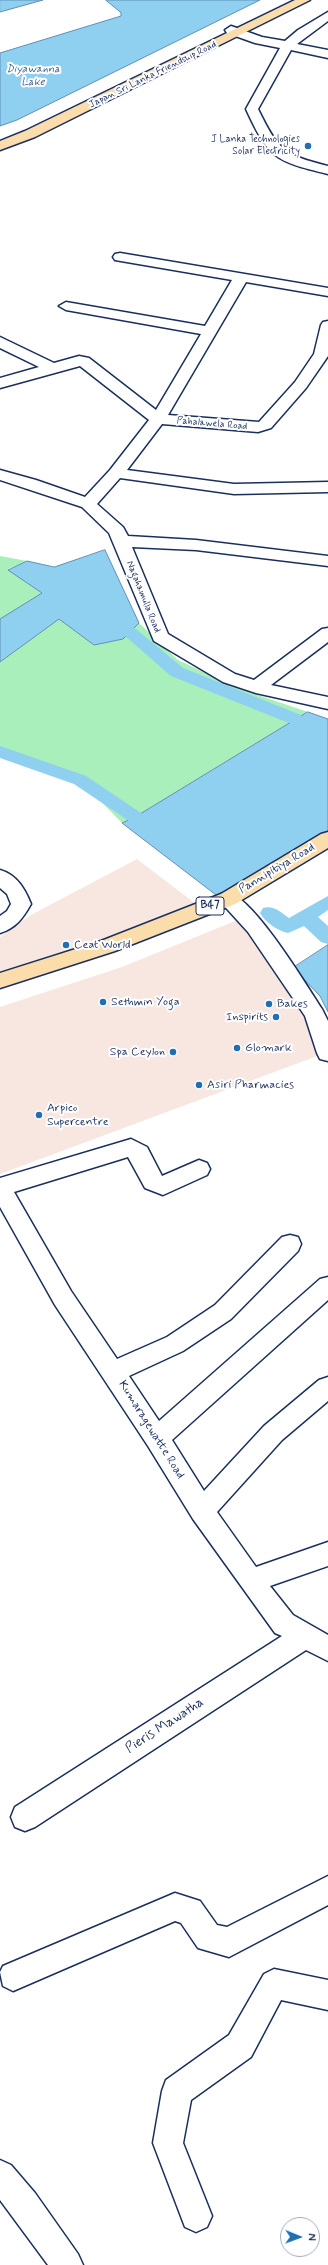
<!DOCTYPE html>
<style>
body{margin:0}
#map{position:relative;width:328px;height:2265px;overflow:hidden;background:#fff;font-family:Mynerve,sans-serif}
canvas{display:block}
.north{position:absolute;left:280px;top:2217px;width:40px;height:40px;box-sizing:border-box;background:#fff;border:1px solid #a4acbf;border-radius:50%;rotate:91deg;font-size:11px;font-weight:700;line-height:16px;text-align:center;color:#1b2f5e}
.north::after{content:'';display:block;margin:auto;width:14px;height:18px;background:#1f6fb2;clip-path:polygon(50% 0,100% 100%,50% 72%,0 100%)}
</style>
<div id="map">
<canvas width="328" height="2265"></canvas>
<div class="north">N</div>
</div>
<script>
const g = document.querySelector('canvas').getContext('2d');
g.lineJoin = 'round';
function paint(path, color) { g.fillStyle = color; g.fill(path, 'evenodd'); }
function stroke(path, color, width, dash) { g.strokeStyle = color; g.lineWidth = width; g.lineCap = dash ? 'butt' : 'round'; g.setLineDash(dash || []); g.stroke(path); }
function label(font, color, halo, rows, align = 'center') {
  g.font = font + ' Mynerve,sans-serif'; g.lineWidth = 4; g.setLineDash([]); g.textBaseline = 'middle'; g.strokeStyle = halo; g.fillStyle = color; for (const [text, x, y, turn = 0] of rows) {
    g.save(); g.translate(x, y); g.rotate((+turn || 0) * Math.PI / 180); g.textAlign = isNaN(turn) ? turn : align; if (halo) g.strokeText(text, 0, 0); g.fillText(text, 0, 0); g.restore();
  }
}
paint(new Path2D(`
 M137,859L196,904L104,941L0,974V937L31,915Z
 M240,919L307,1016L320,1055L0,1174V1007L122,967Z`), '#f7e7e0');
paint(new Path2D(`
 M0,556L27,561L8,569L42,593L0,619Z
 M59,619L94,645L123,639L139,623L178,660L240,689L308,712L135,817L122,823L80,780L0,752V662Z`), '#a8efbc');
const water = new Path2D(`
 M0,0H43L0,12Z
 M106,0H260L17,120L0,126V53L121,16V13Z
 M105,550L139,623L123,639L94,645L59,619L0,662V619L42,593L8,570L27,561L54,567Z
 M308,712L328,719V835L220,898L122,823L135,817Z
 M328,945V1012L320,996L293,968Z`);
paint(water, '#8fcff0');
stroke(water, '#618fb6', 1);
paint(new Path2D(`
 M130,627L136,629L183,668L301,715L303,719L301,723H289L171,676L124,635L122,632L124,629Z
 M0,746L86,776L141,813L144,817L141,821L135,823L129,821L74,784L0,758Z
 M328,896V910L318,917L328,926V944L321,942L304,926L288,933C278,931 265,922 260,913L263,908C274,905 280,912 289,918Z`), '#8fcff0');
const minor = new Path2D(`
 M328,12V21L297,44L328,50V58L291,50L258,109C278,150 284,155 328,166V174C275,161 269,159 246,109L280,48L255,43L227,33L225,30L231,26L262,37L285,41L298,30Z
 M120,253L328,288V296L246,282L168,415L259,422L295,382L314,354L321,325L323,322L328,321V356L306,388L271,428L258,432L162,424L127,470L234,484L328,482V492L234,494L120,478L97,504L123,527L128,536L196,540L328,556V566L196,550L132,547L168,634L235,674L254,680L322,629L328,628V642L271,685L328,697V709L256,693L223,682L154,641L109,533L82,507L0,480V470L36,480L85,497L110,470L149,420L80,366L0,388V378L39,367L0,348V337L54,363L79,356L89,358L156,410L201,334L66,310L59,306L66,302L205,326L232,280L115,260L113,257L115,254Z
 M0,870C17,875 25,889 31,904C23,918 16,928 0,933V916L7,911L11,904L7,894L0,888Z
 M228,892C255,900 305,983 322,1009L328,1021V1061L320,1059L317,1053L305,1016L248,932L218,899L221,894Z
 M131,1139L147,1147L162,1176L199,1160L207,1163L210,1169L207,1175L163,1195L145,1188L128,1157L14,1192L71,1291L117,1359L167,1337L215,1305L282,1237L290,1235L298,1237L301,1244L298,1251L231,1319L183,1351L129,1376L159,1421L320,1279L328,1277V1300L172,1440L204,1491L264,1426L319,1380L328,1377V1401L282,1440L217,1512L256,1567L328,1542V1566L270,1586L293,1615L328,1635V1661L306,1650L35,1827L25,1831L15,1827L11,1817L15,1807L282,1636L275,1633L193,1519L148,1446L55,1305L0,1207V1178Z
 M328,1876V1905L229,1957L198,1948L181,1923L175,1921L13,1991L3,1986L0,1972L3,1966L175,1893L200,1901L217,1925L227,1927Z
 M274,1969L328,1980V2010L281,2000L251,2057L191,2100L183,2143L212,2216L207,2227L196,2232L185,2227L153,2143L162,2091L166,2080L229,2035L264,1974Z
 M0,2160L11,2165L35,2193L78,2254L83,2265H48L0,2200Z`);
const major = new Path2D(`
 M295,0H310L35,137L0,150V141L25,131Z
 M328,832V848L235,904L115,951L0,988V973L101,941L221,894L321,834Z`);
stroke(minor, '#1b2f5e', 3);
stroke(major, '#1b2f5e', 3);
paint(minor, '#fff');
paint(major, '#faddab');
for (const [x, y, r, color] of [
 [308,146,4,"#1f6fb2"],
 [66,945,4,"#1f6fb2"],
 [103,1002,4,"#1f6fb2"],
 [269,1004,4,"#1f6fb2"],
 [276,1017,4,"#1f6fb2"],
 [237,1048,4,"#1f6fb2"],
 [173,1052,4,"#1f6fb2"],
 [199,1085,4,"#1f6fb2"],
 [39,1115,4,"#1f6fb2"]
]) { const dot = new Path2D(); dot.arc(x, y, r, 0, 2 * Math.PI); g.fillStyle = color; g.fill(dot); stroke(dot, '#fff', 1.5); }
label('10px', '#1b2f5e', '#fff', [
 ["Japan Sri Lanka Friendship Road",153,75,-26],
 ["Pahalawela Road",212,424,5],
 ["Nagahamulla Road",143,597,68]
]);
label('10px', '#1b2f5e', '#fff', [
 ["J Lanka Technologies",300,140],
 ["Solar Electricity",300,152]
], 'right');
label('italic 11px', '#3e5f8a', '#fff', [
 ["Diyawanna",33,70],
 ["Lake",33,83]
]);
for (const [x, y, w] of [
 [210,906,28]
]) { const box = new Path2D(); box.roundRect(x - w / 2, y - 9, w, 18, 3); g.fillStyle = '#fff'; g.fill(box); stroke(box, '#1b2f5e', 1); }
label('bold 11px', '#1b2f5e', null, [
 ["B47",210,906]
]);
label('12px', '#1b2f5e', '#fff', [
 ["Pannipitiya Road",277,869,-31],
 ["Kumaragewatte Road",151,1430,58]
]);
label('12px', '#1b2f5e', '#fff', [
 ["Ceat World",74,945],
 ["Sethmin Yoga",111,1002],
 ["Bakes",277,1004],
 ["Inspirits",268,1017,"right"],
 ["Glomark",245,1048],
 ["Spa Ceylon",165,1052,"right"],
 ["Asiri Pharmacies",207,1085],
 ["Arpico",47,1108],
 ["Supercentre",47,1122]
], 'left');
label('14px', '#1b2f5e', '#fff', [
 ["Pieris Mawatha",165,1726,-33]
]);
</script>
